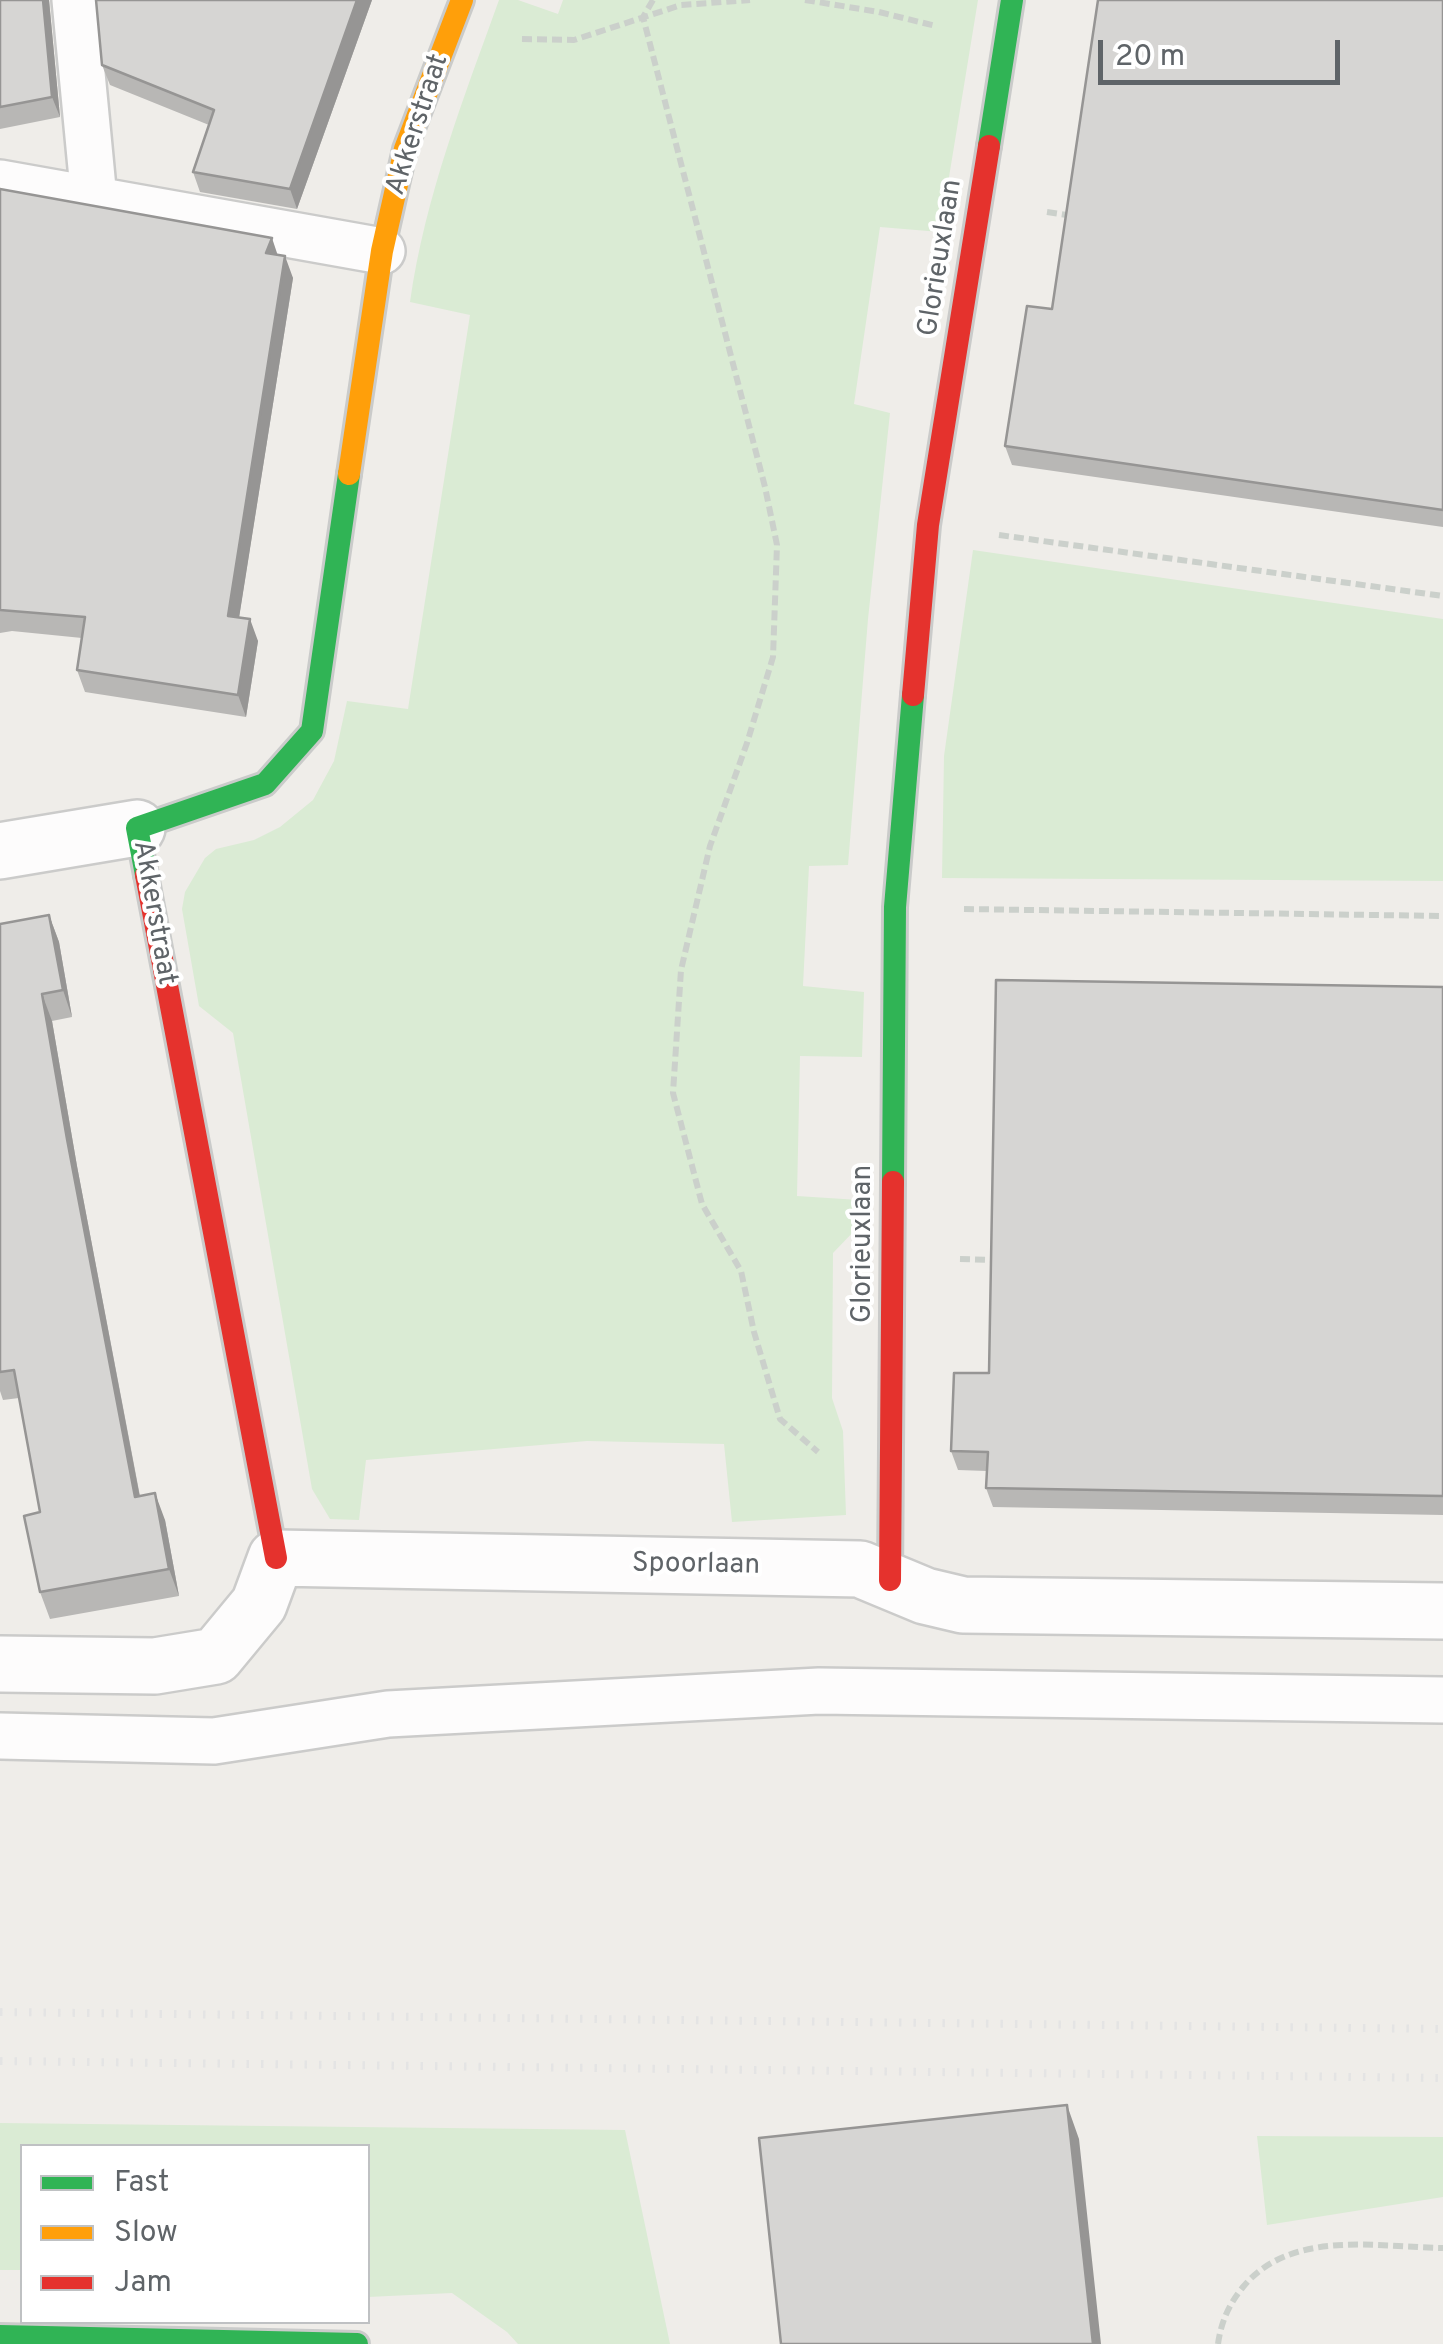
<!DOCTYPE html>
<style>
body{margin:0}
#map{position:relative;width:1443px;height:2344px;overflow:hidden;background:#efede9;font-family:Overpass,sans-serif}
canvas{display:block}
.legend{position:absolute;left:20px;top:2144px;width:350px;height:180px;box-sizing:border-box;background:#fff;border:2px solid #bfc1c3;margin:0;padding:12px 18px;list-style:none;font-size:30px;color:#5f6468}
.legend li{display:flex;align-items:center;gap:20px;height:50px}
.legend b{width:50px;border:2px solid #bfc1c3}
.scale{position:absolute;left:1098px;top:40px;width:242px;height:45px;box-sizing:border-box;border:5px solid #5f6468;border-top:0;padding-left:12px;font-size:30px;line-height:35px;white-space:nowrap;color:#5f6468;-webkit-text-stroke:8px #fff;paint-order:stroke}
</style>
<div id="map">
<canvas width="1443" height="2344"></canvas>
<ul class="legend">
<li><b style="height:12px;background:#30b455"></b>Fast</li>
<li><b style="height:12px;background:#ff9f0a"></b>Slow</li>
<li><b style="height:12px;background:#e5322d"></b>Jam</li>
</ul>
<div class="scale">20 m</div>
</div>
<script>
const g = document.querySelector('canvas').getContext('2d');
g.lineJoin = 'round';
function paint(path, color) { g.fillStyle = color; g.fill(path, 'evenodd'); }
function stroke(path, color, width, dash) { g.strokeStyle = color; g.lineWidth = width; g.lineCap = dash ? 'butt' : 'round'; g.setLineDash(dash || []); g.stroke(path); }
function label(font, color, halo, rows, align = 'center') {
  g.font = font + ' Overpass,sans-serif'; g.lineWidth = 8; g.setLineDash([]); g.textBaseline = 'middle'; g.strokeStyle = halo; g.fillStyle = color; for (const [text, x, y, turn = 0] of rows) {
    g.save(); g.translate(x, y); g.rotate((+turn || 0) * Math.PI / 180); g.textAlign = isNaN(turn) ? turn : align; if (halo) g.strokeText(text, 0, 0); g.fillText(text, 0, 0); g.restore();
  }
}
paint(new Path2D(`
 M499,0H518L558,14L563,0H978L940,232L880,227L854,404L890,413L868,619L848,865L809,866L803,986L864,992L862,1057L800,1056L797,1196L859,1200L858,1227L833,1253L832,1398L843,1431L846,1515L732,1522L724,1444L587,1441L366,1460L359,1520L330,1519L312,1489L233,1033L199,1006L182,909L185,892L205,858L216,849L254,840L280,827L313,800L334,761L347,701L408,709L470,315L410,302C425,197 463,100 499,0Z
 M973,550L1443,619V881L942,878L944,756Z
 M0,2123L625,2130L670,2344H518L507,2332L452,2293L368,2297V2146H22V2270H0Z
 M1257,2136L1443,2137V2197L1267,2225Z`), '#daebd4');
const lane = new Path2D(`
 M75,0L94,199
 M0,183L382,251
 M0,1736L214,1741L388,1714L819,1691L1443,1700`);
const street = new Path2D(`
 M0,851L137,828
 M0,1664L155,1666L216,1656L259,1604L276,1558L860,1569L925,1596L963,1605L1443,1611`);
const fast = new Path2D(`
 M989,146L1012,0
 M146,875L137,828L265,784L312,731L349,474
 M893,1182L895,907L913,695
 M0,2336L357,2344`);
const slow = new Path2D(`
 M349,474L382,251L405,149L462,0`);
const jam = new Path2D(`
 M913,695L928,525L989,146
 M146,875L276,1558
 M890,1580L893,1182`);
stroke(lane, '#cbcbca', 50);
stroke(street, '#cbcbca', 60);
stroke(fast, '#cacbca', 28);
stroke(slow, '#cacbca', 28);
stroke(jam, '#cacbca', 28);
stroke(new Path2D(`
 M653,0L643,17L765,487L777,545L773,657L747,743L710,846L681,970L673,1093L702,1204L741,1271L754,1332L780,1419L818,1452
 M805,0L879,12L936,26
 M522,39L574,40L681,5L750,0
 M1047,212L1074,216
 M999,535L1443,596
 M964,909L1443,916
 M960,1259L998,1260
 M1218,2344C1221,2322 1229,2304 1243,2287C1291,2229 1376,2247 1443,2248`), '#cbd0cb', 6, [10, 5]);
stroke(lane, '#fdfcfc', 45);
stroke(street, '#fdfcfc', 55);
stroke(fast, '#30b455', 22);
stroke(slow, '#ff9f0a', 22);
stroke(jam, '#e5322d', 22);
stroke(new Path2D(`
 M0,2012L1443,2029
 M0,2061L1443,2078`), '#e4e4e4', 8, [2.5, 12]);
paint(new Path2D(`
 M0,0H49L60,117L0,129Z
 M372,0L297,209L200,192L193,172L209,125L110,85L102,65Z
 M1443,0V527L1012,465L1005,446L1052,309Z
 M0,189L278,255L293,278L239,617L258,641L246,717L85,692L77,670L82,638L12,631L0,633Z
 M49,915L59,942L72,1017L52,1021L77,1166L140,1496L165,1520L179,1596L50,1619L40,1592V1512L19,1398L3,1400L0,1391V924Z
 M1443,987V1515L993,1507L986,1488L987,1471L958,1470L951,1451L989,1373Z`), '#b8b7b5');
paint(new Path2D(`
 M43,0H49L60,117L52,97Z
 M357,0H372L297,209L290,189Z
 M272,238L279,259L266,253Z
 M285,256L293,278L236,637L228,616Z
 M250,619L258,641L246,717L238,695Z
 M49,915L59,942L72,1017L63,990Z
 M42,994L52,1021L77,1166L145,1524L135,1497L67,1139Z
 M155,1493L165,1520L179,1596L169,1569Z
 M1067,2105L1079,2139L1101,2344H1093Z`), '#969594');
const building = new Path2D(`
 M0,0H43L52,97L0,107Z
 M96,0H357L290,189L193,172L214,110L102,65Z
 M1098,0H1443V510L1005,446L1027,306L1052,309Z
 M0,189L272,238L266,253L285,256L228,616L250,619L238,695L77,670L85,617L0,610Z
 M49,915L63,990L42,994L67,1139L135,1497L155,1493L169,1569L40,1592L24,1516L40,1512L14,1370L0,1372V924Z
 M996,980L1443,987V1496L986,1488L988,1452L951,1451L954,1373H989Z
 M1067,2105L1093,2344H781L759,2138Z`);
paint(building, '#d6d5d3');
stroke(building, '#969594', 2.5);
label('28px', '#5f6468', '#fff', [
 ["Akkerstraat",419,125,-72],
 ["Glorieuxlaan",942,258,-81],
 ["Akkerstraat",153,913,80],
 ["Glorieuxlaan",864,1244,-90],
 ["Spoorlaan",696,1566,1]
]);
</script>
